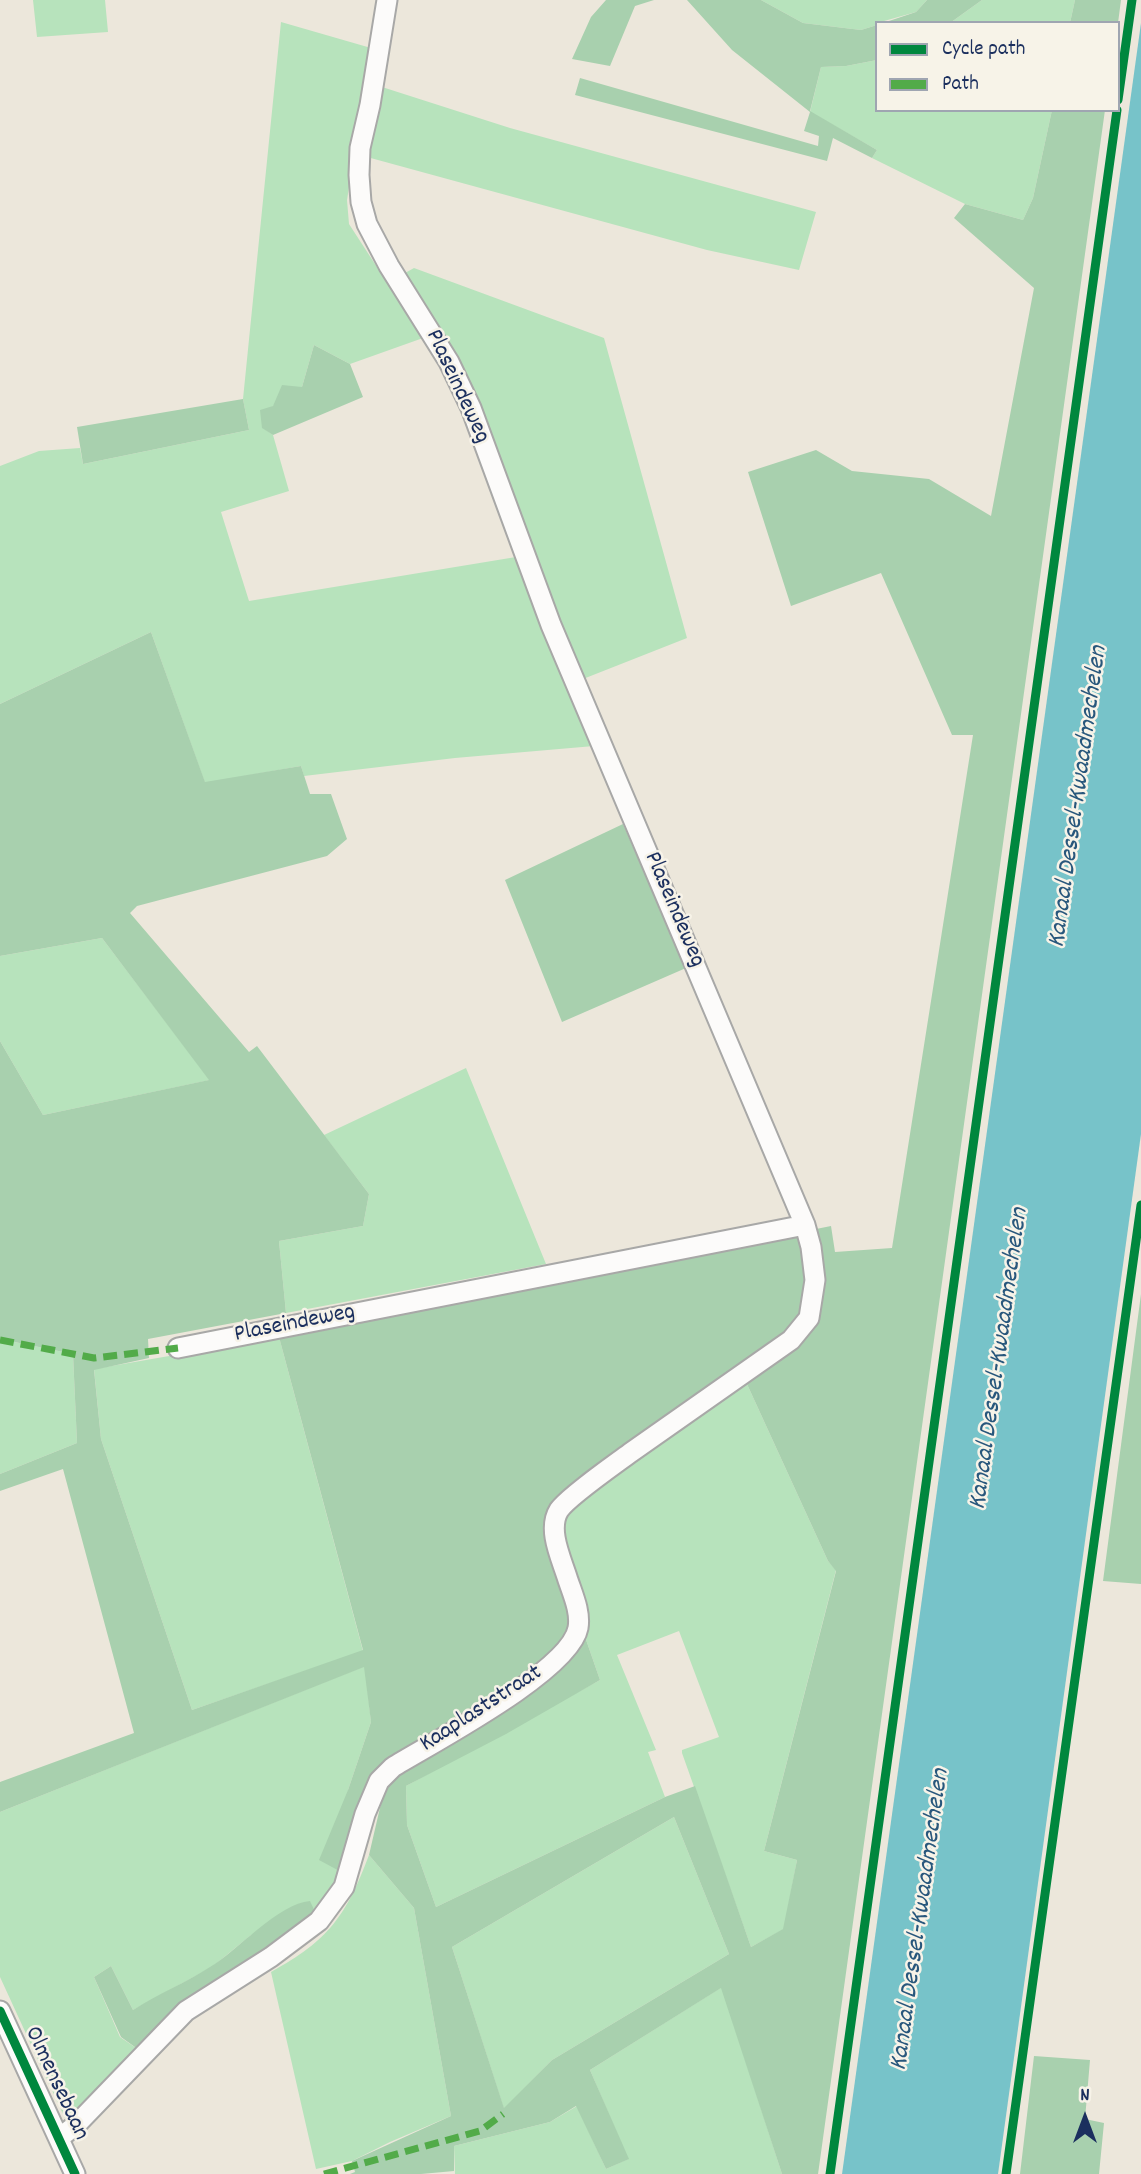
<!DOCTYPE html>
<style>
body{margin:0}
#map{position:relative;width:1141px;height:2174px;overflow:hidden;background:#ece7db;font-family:Dekko,sans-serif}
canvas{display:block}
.legend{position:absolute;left:875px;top:21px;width:245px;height:91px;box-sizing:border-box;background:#f7f3e8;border:2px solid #9fa5b1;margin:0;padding:9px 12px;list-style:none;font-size:21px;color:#1b2f5e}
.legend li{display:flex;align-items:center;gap:14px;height:35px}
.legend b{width:35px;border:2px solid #9fa5b1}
.north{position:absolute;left:1050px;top:2083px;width:70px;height:70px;-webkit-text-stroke:5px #f7f3e8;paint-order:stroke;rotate:0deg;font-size:19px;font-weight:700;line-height:28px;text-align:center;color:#1b2f5e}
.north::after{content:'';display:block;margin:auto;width:24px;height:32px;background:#1b2f5e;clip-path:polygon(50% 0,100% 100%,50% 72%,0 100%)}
</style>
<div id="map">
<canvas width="1141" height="2174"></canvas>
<ul class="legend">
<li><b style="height:9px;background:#00873e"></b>Cycle path</li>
<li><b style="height:9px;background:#52ab49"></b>Path</li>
</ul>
<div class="north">N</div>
</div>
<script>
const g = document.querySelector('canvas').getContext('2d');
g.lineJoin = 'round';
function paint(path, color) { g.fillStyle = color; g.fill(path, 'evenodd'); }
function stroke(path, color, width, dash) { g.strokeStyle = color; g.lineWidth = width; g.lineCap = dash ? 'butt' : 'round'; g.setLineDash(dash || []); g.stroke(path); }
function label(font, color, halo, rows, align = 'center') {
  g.font = font + ' Dekko,sans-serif'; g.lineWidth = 5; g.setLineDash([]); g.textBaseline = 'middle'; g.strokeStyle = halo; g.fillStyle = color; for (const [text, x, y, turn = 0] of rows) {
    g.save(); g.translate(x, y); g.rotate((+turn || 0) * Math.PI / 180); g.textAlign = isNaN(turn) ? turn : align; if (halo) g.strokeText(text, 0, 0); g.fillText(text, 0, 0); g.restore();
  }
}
paint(new Path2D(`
 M33,0H105L108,32L37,37Z
 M761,0H927L916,12L877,23V25L861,30L803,23Z
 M982,0H1075L1070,23H950Z
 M281,22L371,48L347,200L349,224L423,338L350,364L314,345L302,387L273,406L262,427L273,435L289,491L221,512L249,601L516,557L594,746L455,758L304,776L301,766L205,783L151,632L0,704V466L39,451L80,448L83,464L249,430L243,399Z
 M877,60V110H1052L1033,198L1023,220L965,204L872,158L877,150L810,112L821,67L846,66Z
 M382,87L510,128L816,212L799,270L707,250L367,157Z
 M414,268L604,338L687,638L583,679L461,363L408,280L405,273Z
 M102,938L210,1080L43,1115L0,1041V956Z
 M466,1068L546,1264L286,1313L279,1241L363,1226L369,1194L324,1135Z
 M279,1337L363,1651L192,1710L101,1439L94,1369Z
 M0,1339L73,1354L77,1443L0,1474Z
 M741,1371L828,1561L836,1570L764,1851L797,1860L784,1929L751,1947L682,1753V1750L719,1737L679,1631L617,1655L656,1750L648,1752L665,1797L436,1907L407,1825L406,1786L600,1680L548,1530V1518Z
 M365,1666L371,1722L348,1790L345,1874L317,1916L251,1935L212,1967L133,2010L111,1966L94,1977L120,2037L139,2050L68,2125L0,1977V1812Z
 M674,1817L729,1954L552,2060L504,2109L452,1947Z
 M369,1855L414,1908L451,2116L390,2142L352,2161L316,2169L271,1972C329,1940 346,1916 369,1855Z
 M722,1987L782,2174H455L454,2146L550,2122L577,2106L606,2169L628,2159L590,2070Z`), '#b7e3bc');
paint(new Path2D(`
 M606,0H654L635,6L610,66L572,59L591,17Z
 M687,0H761L803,23L861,30L877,25V60L846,66L821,67L810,111L877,150L872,158L833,138L827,161L575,95L580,78L818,146L819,136L804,131L810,112L732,50Z
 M927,0H982L950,23H883L916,12Z
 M1075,0H1121L1118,23H1070Z
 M1052,110H1105L818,2174H782L721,1988L590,2070L629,2159L606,2169L576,2106L550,2122L454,2146V2171L421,2174H350L355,2172L352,2161L451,2116L414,1908L369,1855L382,1799L345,1874L319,1860L348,1790L371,1722L364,1667L0,1812V1782L134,1733L63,1469L0,1491V1474L77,1443L73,1354L0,1339V1041L43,1115L209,1080L102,938L0,956V704L151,632L205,782L301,766L310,794H331L347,839L327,856L137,906L130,913L249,1052L257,1046L369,1194L363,1226L279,1241L286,1313L148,1339L149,1358L94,1370L101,1439L192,1710L363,1650L279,1337L831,1226L835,1252L892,1248L973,735H952L881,573L791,606L748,472L816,450L852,471L929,479L991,516L1034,288L954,218L965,204L1023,220L1033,198ZM741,1371L828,1561L836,1571L764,1851L797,1860L783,1929L751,1947L695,1786L665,1797L436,1907L407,1825L406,1786L506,1734L600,1680L548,1530L555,1506ZM674,1817L729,1954L552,2060L504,2108L452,1947Z
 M314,345L350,364L363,397L273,435L262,428L260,410L273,406L282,385L302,387Z
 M243,399L249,430L83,464L77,427Z
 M623,824L686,968L562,1022L505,880Z
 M1141,1294V1584L1103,1581Z
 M310,1901L317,1916L139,2050L121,2037L94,1977L111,1966L133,2010C158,1994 185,1983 210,1967C237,1951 279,1903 310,1901Z
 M1034,2056L1090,2060L1085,2119L1104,2123L1099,2174H1020Z`), '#a8d0ae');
paint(new Path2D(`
 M1141,23V1134L998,2174H842Z`), '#77c3c9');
const minor = new Path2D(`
 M178,1348L805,1225
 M0,2011L75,2174
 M59,2138L76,2125L186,2011L271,1957L319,1921L344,1887L365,1814L379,1781L393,1767C432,1743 570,1671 578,1628C581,1611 572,1593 567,1577C561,1558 547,1529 559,1510C569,1496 614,1465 630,1453C684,1415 738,1377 791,1340L809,1318L815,1280L811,1247L805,1225L551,625L471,408L449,362L389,266L367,224L361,202L359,175L360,148L370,105L387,0`);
stroke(minor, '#a8a8a7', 23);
stroke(minor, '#fcfbfa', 19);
stroke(new Path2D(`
 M0,1340L94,1358L178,1348
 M324,2174L480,2131L503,2114`), '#52ab49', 7, [14, 7]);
stroke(new Path2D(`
 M1118,100L1132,0
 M0,2011L75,2174
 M830,2174L1117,110
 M1006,2174L1141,1205`), '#00873e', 9);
label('24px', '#1b2f5e', '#f7f3e8', [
 ["Plaseindeweg",456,387,65],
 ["Plaseindeweg",673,910,67],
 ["Plaseindeweg",295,1325,-11],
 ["Kaaplaststraat",482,1710,-33],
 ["Olmensebaan",55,2084,65]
]);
label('italic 26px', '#28577c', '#f7f3e8', [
 ["Kanaal Dessel-Kwaadmechelen",1080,797,-82],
 ["Kanaal Dessel-Kwaadmechelen",1001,1359,-82],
 ["Kanaal Dessel-Kwaadmechelen",922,1920,-82]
]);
</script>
